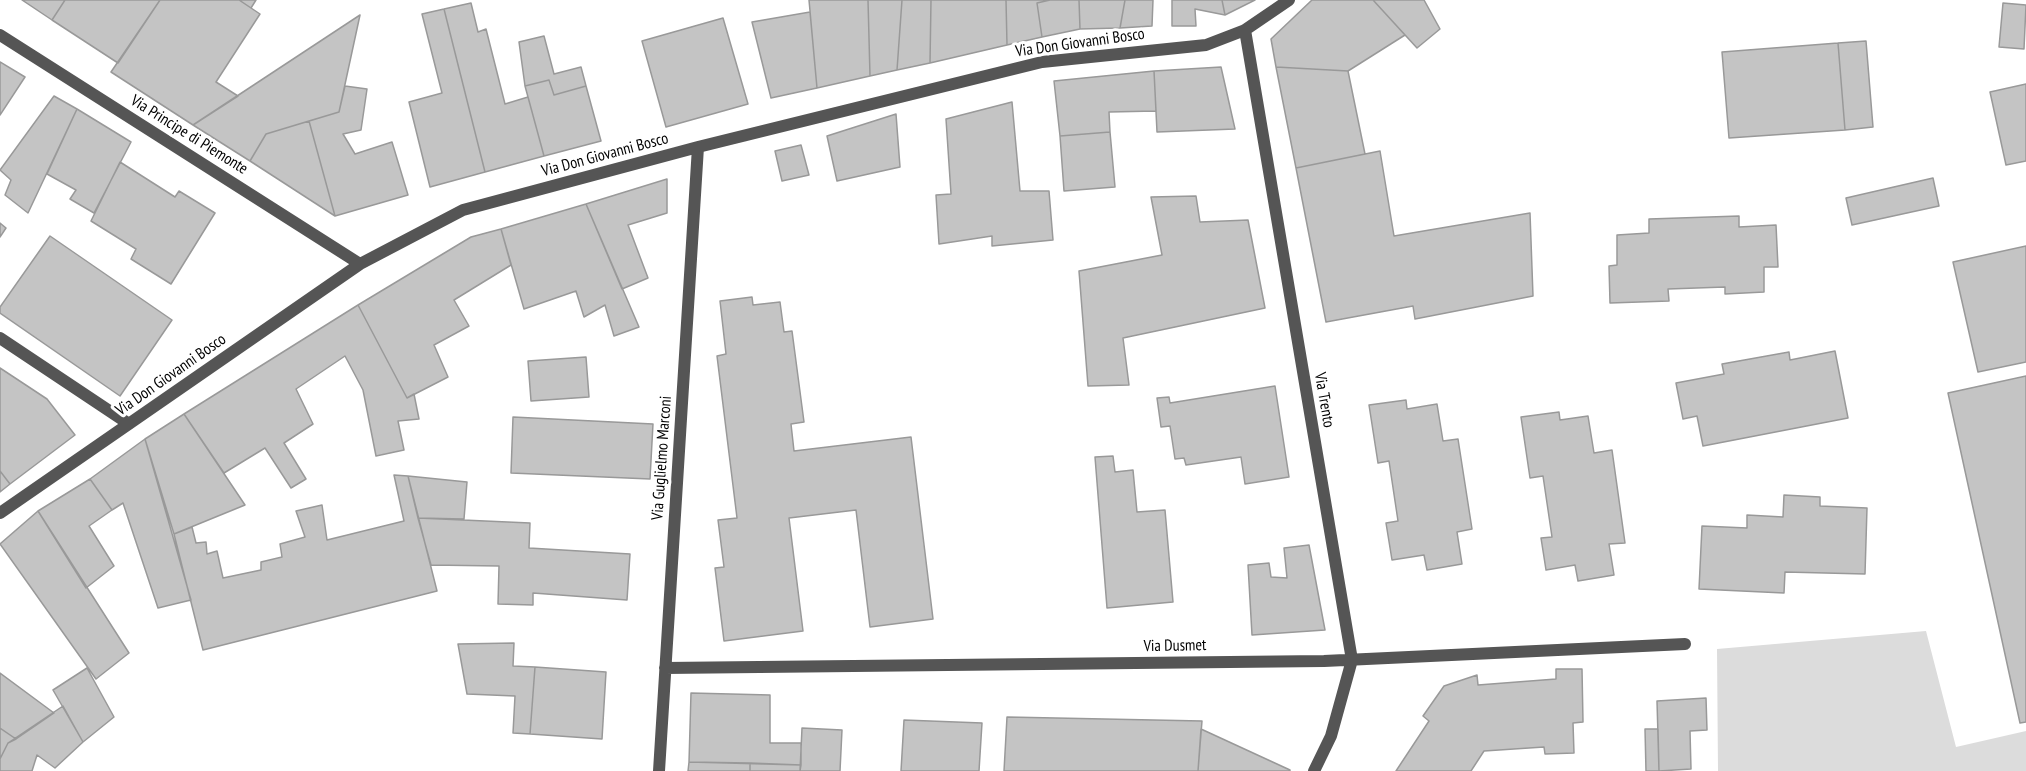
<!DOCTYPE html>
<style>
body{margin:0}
canvas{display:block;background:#fff}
</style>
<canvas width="2026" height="771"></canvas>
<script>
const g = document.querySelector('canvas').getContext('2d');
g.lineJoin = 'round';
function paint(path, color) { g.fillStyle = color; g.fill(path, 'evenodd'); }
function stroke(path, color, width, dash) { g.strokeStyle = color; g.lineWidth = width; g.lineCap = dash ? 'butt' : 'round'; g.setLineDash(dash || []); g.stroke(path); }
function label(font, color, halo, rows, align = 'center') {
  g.font = font + ' "PT Sans Narrow",sans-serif'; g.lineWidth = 6; g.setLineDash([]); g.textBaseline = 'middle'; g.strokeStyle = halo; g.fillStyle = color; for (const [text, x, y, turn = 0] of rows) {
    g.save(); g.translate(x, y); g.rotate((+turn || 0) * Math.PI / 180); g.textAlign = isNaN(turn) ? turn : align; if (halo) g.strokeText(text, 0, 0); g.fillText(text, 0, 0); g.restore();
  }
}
paint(new Path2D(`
 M1926,631L1956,747L2026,731V771H1718L1717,649Z`), '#dcdcdc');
const building = new Path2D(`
 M22,0H65L52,20Z
 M65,0H160L118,63L52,20Z
 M160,0H239L260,14L216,82L238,96L193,125L111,72Z
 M239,0H256L251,8Z
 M809,0H868L870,76L817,88Z
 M868,0H902L897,70L870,76Z
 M902,0H931L930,63L897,70Z
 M931,0H1006L1007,45L930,63Z
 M1006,0H1050L1037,3L1042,37L1007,45Z
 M1050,0H1079L1080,29L1042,37L1037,3Z
 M1079,0H1125L1120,28L1080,29Z
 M1125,0H1153L1152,26L1120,28Z
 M1172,0H1222L1225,15L1195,9L1196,26H1172Z
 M1222,0H1255L1225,15Z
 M1312,0H1373L1405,35L1348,71L1276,67L1271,39Z
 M1373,0H1424L1440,29L1417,48Z
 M471,3L478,32L486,29L505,104L528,97L544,156L485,172L444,9Z
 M2003,3L2026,5L2024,49L1999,47Z
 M444,9L485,172L430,187L409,102L442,93L422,14Z
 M810,12L817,88L771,98L752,22Z
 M360,15L339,112L266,134L250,161L193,125Z
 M723,18L748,104L666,127L642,41Z
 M544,36L554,74L581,67L586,86L554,95L549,80L525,86L519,42Z
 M1866,41L1873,127L1845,130L1838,43Z
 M1838,43L1845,130L1729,138L1722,52Z
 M0,62L25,77L0,115Z
 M1221,67L1235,129L1157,132L1154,71Z
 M1276,67L1348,71L1365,154L1296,168Z
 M1154,71L1156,111L1109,112L1110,132L1060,136L1054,81Z
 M549,80L554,95L586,86L601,141L544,156L525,86Z
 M2026,84V161L2006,165L1990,92Z
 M345,86L367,89L361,130L343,134L355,154L392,142L408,195L335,216L309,121L339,112Z
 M54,96L77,109L28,213L5,195L11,180L0,170Z
 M1012,102L1020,191H1049L1053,240L992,246V236L939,244L936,195L951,194L946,119Z
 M77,109L131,142L94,213L70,199L76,190L47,174Z
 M896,114L900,167L837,181L827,136Z
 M309,121L335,216L250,161L266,134Z
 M1110,132L1115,187L1064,191L1060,136Z
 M801,145L809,175L782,181L775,151Z
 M1380,151L1394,236L1530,213L1533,296L1415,319L1413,306L1326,322L1296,168Z
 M120,162L175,197L179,191L215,213L171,284L131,259L136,249L91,221Z
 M1933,178L1939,206L1852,225L1846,198Z
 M667,179V213L628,225L648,278L622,289L586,204Z
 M1196,196L1200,222L1248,220L1265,308L1123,338L1129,385L1088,386L1079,271L1162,255L1151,197Z
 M586,204L639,327L614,336L605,305L584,317L576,291L524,309L501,229Z
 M1739,216V227L1776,225L1778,267H1764V292L1725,294V287L1668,289L1669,301L1610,303L1609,266L1617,265V235L1649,233V219Z
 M0,223L6,228L0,237Z
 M501,229L511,265L454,300L469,326L434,345L448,377L407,398L358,305L471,237Z
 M50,236L172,320L120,396L0,313V307Z
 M2026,246V362L1978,372L1953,262Z
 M752,297L753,305L780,302L784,332L792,331L804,422L791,424L794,451L911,437L933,619L870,627L856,510L789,518L803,631L724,641L715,568L724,567L718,520L737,518L717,356L726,354L720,301Z
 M358,305L407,398L414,394L419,419L398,421L404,450L376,456L363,390L345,356L296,389L313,424L284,443L306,479L291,488L265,448L224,473L184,414Z
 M1835,351L1848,418L1703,446L1697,416L1683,419L1676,383L1724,374L1722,364L1789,352L1790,360Z
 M586,357L589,397L531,401L528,361Z
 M0,368L47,399L75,435L10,484L0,471Z
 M2026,376V722L2020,723L1948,393Z
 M1275,386L1289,477L1245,484L1241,457L1186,465L1184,458L1175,459L1170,426L1161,427L1157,398L1169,397L1170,403Z
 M1406,400L1407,409L1437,404L1443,441L1458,439L1472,529L1457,532L1462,564L1427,570L1424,555L1392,560L1386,523L1398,521L1389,461L1378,463L1369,405Z
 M1559,412L1560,420L1588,416L1594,453L1612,450L1625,543L1609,544L1614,575L1578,581L1575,565L1546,570L1541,538L1552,537L1543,476L1530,478L1521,417Z
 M184,414L245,505L174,534L145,439Z
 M513,417L653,424L650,479L511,473Z
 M145,439L191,600L158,608L123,503L112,510L90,479Z
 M1113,456L1115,472L1133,470L1137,512L1165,510L1173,602L1107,608L1095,457Z
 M0,471L10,484L0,492Z
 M394,475L408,476L437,591L203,650L174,534L192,527L196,543L206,542L207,554L217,551L223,578L261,570V562L282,557L280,544L305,537L296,511L322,505L327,540L404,521Z
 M408,476L467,482L464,519L418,518Z
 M90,479L112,510L89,526L114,566L86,588L38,511Z
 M1784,495L1820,497V506L1867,508L1865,574L1785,572L1784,593L1699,589L1702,526L1747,528V515L1783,517Z
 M38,511L129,653L96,679L0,544Z
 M418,518L530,523L529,548L630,554L627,600L533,593V605L498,604L499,566L431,565Z
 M1309,545L1325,630L1252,635L1248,565L1269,563L1271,577L1287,578L1284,548Z
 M514,643L513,666L535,667L530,734L513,733L515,696L467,694L458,644Z
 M535,667L606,672L602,739L530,734Z
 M87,668L114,717L83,742L53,690Z
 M1556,669H1582L1583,722L1573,723L1574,753L1545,754L1544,747L1484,751L1471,771H1396L1429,721L1423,716L1444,686L1477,675L1478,685L1556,679Z
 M0,673L54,713L16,739L0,728Z
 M691,693L770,695V743H801V765L689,762Z
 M1706,698L1707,730L1690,731L1691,769L1659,771L1657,701Z
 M63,706L83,742L55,768L37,755L32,771H0V759L8,743Z
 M1007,717L1202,721L1198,771H1004Z
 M904,720L982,723L979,771H901Z
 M0,728L16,739L8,743L0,759Z
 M802,728L842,730L840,771H800Z
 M1201,729L1290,770V771H1198Z
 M1645,729H1658L1659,771H1646Z
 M689,762L750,763V771H688Z
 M750,763L801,765L800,771H750Z`);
paint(building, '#c4c4c4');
stroke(building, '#999', 1.5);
stroke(new Path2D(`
 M1245,30L1352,660L1331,736L1314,771
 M0,35L360,264
 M0,338L129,424
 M0,513L360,264L463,210L698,147L1042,62L1206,45L1245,30L1289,0
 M665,668L1324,661L1685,644
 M659,771L698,147`), '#555', 12);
label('16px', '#000', '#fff', [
 ["Via Don Giovanni Bosco",1080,43,-8],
 ["Via Principe di Piemonte",189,135,32],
 ["Via Don Giovanni Bosco",605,155,-15],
 ["Via Don Giovanni Bosco",171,375,-35],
 ["Via Trento",1324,400,80],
 ["Via Guglielmo Marconi",662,458,-86],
 ["Via Dusmet",1175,646,-1]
]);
</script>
